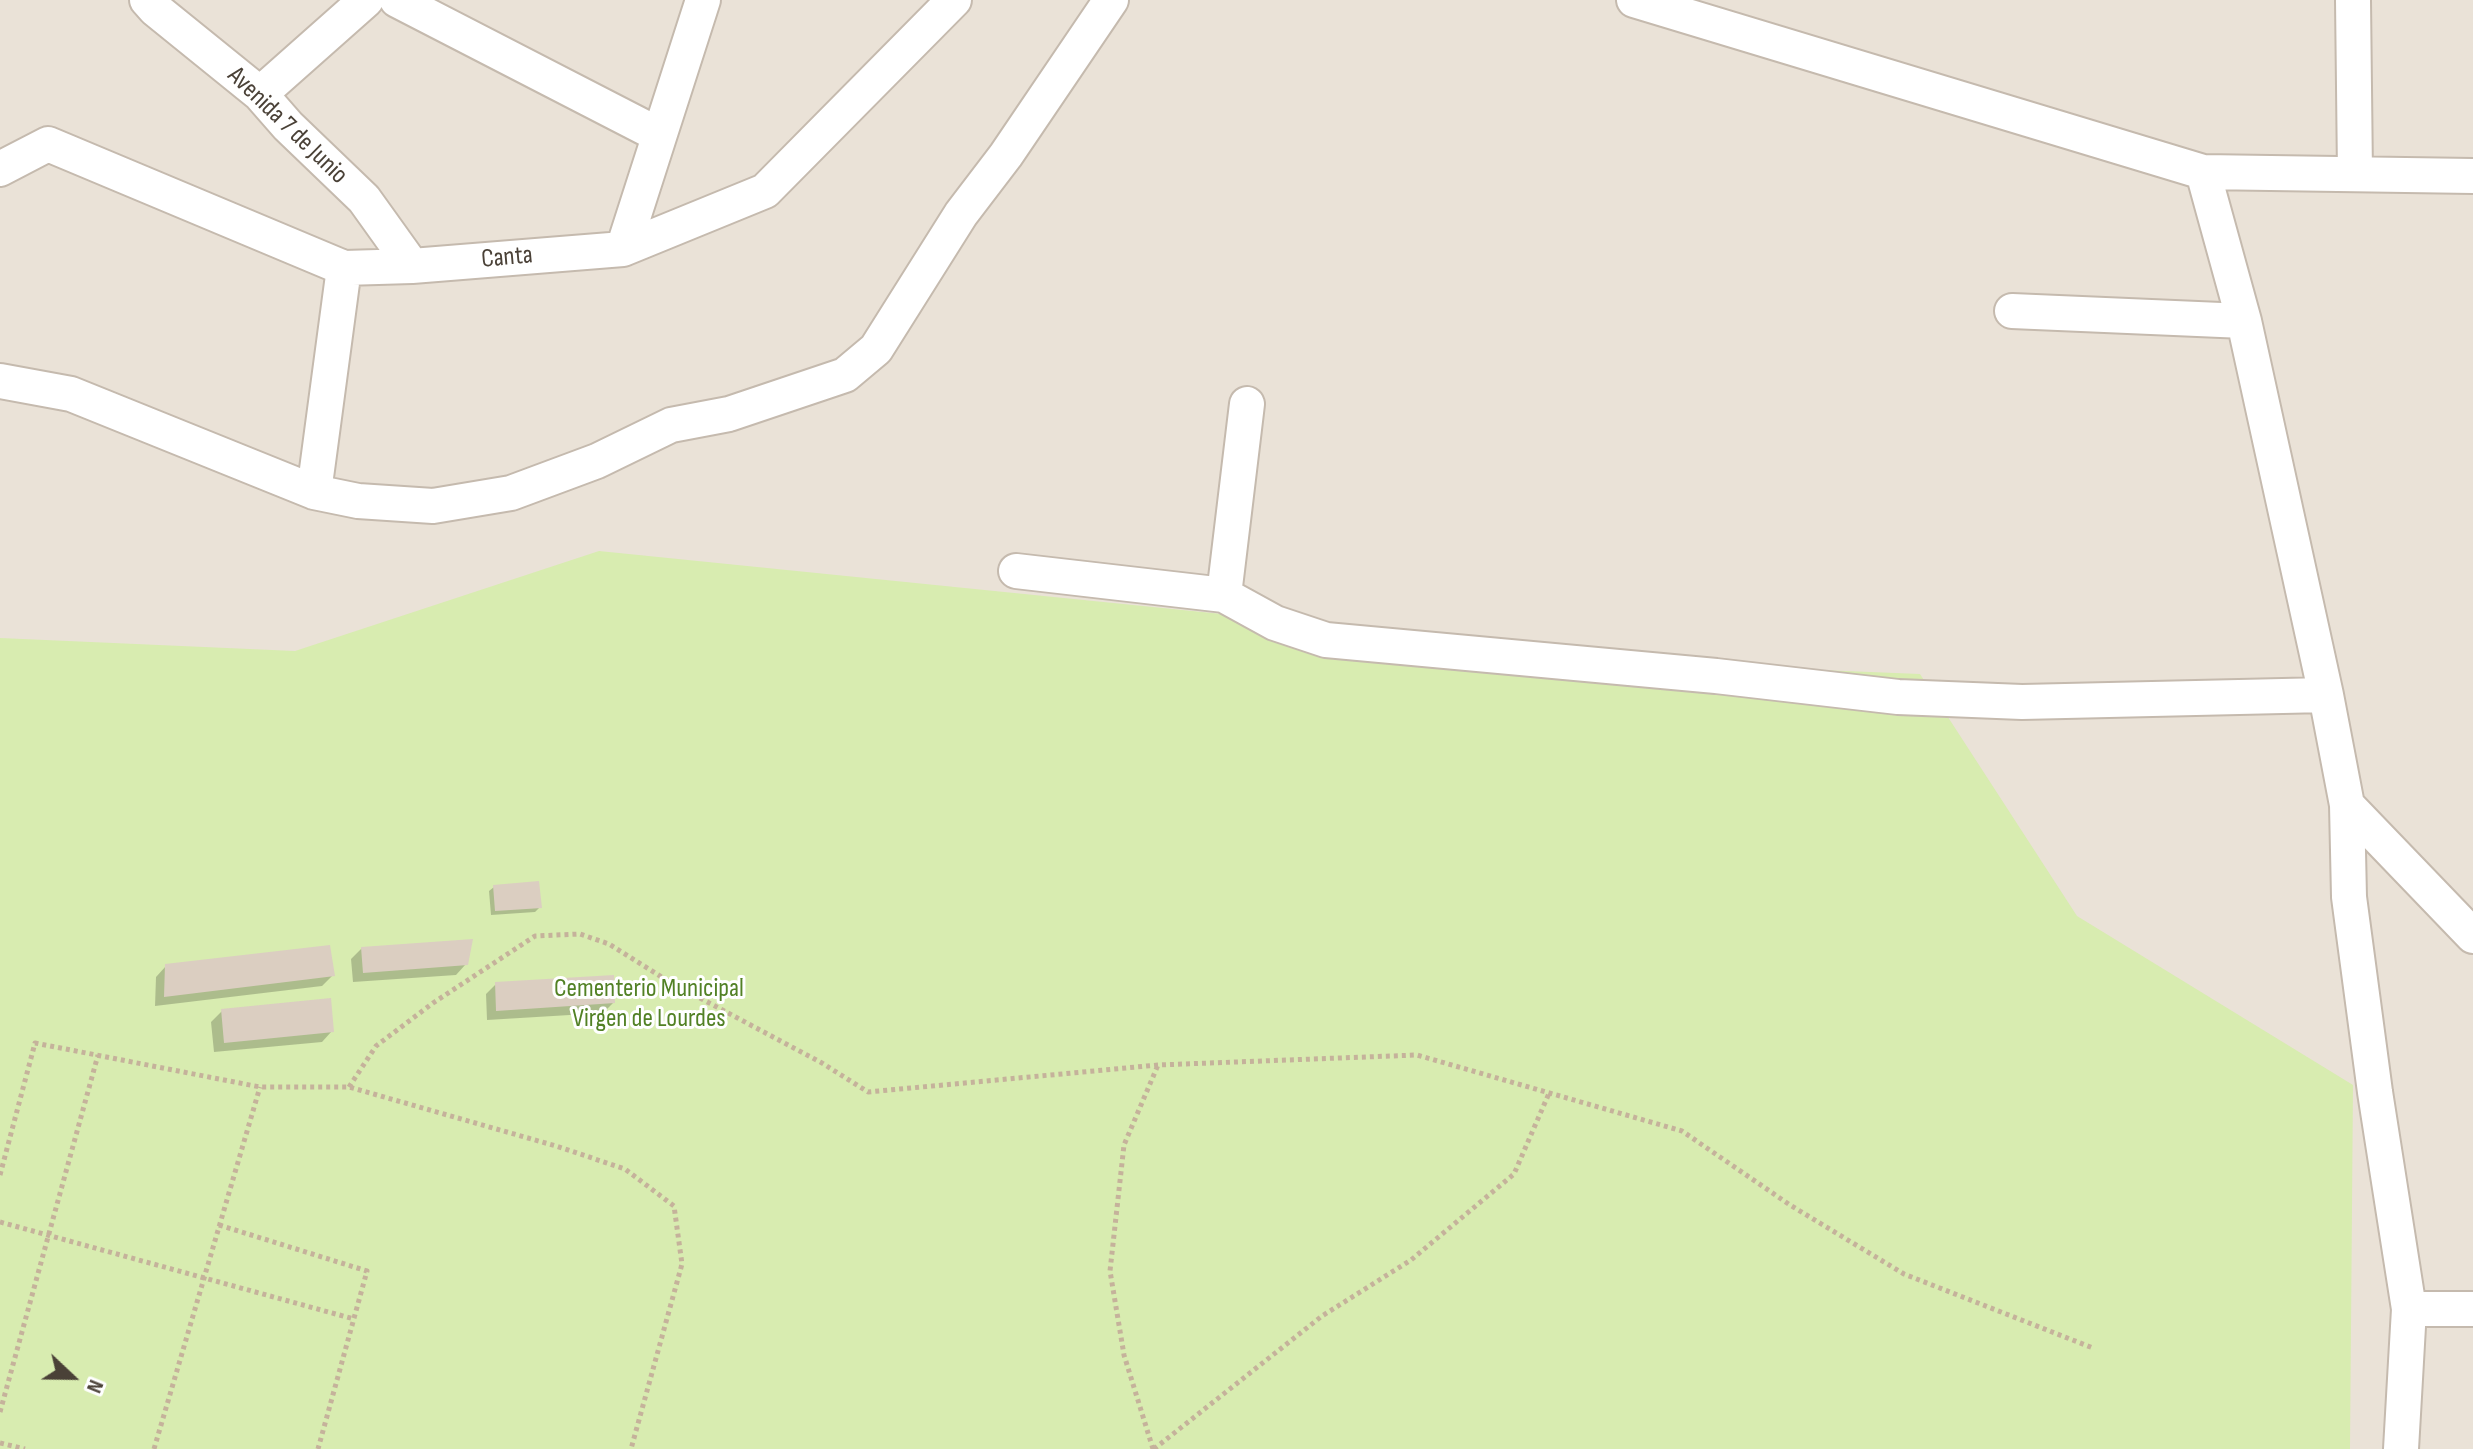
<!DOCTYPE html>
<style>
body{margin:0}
#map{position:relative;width:2473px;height:1449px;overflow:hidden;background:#f6f1ea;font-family:"Sofia Sans Condensed",sans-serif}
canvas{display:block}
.north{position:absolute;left:32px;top:1337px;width:80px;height:80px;-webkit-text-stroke:6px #fff;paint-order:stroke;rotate:112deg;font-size:22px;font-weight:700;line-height:32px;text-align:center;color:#4a4137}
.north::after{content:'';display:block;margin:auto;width:28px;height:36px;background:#4a4137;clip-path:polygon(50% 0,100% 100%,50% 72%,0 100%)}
</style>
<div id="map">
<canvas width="2473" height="1449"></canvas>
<div class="north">N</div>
</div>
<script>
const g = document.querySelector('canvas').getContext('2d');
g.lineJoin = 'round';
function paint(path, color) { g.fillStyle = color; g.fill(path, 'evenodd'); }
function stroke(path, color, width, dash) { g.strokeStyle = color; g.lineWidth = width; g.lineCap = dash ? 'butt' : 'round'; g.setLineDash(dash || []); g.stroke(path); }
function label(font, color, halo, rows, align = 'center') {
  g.font = font + ' "Sofia Sans Condensed",sans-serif'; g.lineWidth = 6; g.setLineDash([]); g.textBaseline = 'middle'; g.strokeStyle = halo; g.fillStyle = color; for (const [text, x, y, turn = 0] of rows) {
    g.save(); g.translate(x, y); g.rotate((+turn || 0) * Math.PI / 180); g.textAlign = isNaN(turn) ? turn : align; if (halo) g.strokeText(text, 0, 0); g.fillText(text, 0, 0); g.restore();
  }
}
paint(new Path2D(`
 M0,0H2473V1449H0Z`), '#eae2d7');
paint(new Path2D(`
 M599,551L1746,667L1920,674L2077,916L2353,1085L2350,1449H0V638L295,651Z`), '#d8ecb0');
paint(new Path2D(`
 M494,887L540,907L535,912L491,915L489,891Z
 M362,948L466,964L456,975L353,982L351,959Z
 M166,966L332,976L322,986L155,1006L156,977Z
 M496,984L613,1003L603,1013L487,1020L486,994Z
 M222,1011L332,1031L322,1042L214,1052L211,1022Z`), '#0003');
paint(new Path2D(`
 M539,881L542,908L495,911L493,885Z
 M473,939L468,965L363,973L361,947Z
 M330,945L335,976L164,997L165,964Z
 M614,975L615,1003L496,1011L495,982Z
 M331,998L334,1032L224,1043L221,1009Z`), '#dbcec1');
const street = new Path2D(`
 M147,0L155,9L260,94L288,126L364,199L412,266
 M397,0L659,135
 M1634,0L2203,172L2473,176
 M2353,0L2355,174
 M260,94L366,0
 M0,169L48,144L344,268L412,266L623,249L765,191L954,0
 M2203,172L2244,321L2326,695L2347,805L2473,936
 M623,249L703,0
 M2012,311L2244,321
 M0,381L71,394L314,492L358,501L433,506L511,493L597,461L671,425L729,414L845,375L876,349L961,214L1006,155L1111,0
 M314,492L344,268
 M1016,571L1224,595L1275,623L1326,640L1716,676L1898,697L2022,702L2326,695
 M1224,595L1247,404
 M2347,805L2349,897L2375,1092L2409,1309L2401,1449
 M2409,1309H2473`);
stroke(street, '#c5baae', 38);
stroke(new Path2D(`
 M349,1087L376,1046L433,1003L535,936L580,934L609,944L668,981L822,1063L868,1092L1158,1065L1417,1055L1682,1131L1790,1205L1904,1274L2093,1348
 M0,1175L35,1043L260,1087H349L556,1146L625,1169L674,1206L682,1264L631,1449
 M0,1222L354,1319
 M219,1225L367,1271L318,1449
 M0,1412L98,1055
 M0,1443L25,1449
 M154,1449L260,1087
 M1153,1449L1124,1355L1110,1271L1124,1145L1158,1065
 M1154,1449L1322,1316L1411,1260L1514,1174L1550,1091`), '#c5b29b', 5, [4, 4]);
stroke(street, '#fff', 34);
label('26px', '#4a4137', '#fff', [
 ["Avenida 7 de Junio",287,126,44],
 ["Canta",507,258,-5]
]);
label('26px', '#528125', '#fff', [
 ["Cementerio Municipal",649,989],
 ["Virgen de Lourdes",649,1019]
]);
</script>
